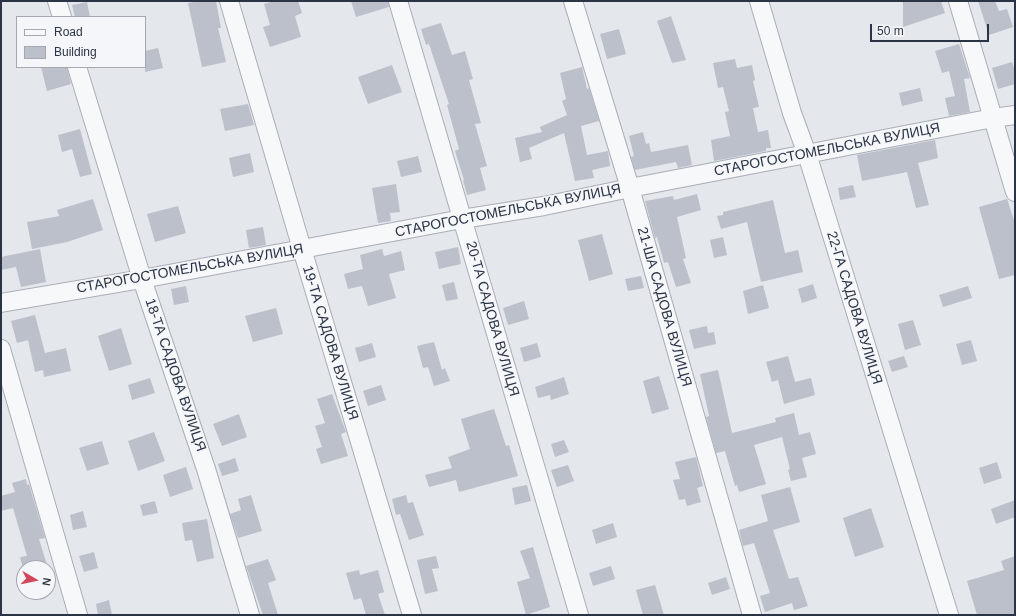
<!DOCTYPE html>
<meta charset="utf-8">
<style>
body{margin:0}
#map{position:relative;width:1016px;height:616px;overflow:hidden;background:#e4e7ec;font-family:Arial,sans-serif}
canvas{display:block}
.frame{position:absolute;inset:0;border:2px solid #2b3445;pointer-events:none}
.legend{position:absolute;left:16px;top:16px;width:130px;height:52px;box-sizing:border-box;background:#f4f6f9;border:1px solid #a4a8b1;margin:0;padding:5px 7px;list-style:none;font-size:12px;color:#2b3445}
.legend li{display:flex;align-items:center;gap:8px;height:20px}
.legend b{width:20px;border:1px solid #a4a8b1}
.north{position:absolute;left:16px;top:560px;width:40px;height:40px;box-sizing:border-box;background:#f4f6f9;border:1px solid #a4a8b1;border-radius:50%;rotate:99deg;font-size:11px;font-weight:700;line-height:16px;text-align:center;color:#2b3445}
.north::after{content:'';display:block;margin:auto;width:14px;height:18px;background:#d1495b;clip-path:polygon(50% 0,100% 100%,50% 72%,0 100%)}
.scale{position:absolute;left:870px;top:24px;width:119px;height:18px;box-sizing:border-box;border:2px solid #2b3445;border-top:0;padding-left:5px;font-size:12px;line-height:14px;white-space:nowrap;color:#2b3445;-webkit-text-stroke:3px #f4f6f9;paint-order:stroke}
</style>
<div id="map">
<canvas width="1016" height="616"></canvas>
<div class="frame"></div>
<ul class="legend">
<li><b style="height:5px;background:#f7f8fa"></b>Road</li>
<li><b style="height:11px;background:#bbc0ca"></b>Building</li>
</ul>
<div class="north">N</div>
<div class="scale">50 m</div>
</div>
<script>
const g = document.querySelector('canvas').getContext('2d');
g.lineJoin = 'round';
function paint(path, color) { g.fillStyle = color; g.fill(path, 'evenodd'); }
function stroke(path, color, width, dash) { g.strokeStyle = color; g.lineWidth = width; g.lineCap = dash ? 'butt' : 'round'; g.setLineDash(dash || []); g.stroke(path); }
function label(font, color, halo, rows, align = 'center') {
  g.font = font + ' Arial,sans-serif'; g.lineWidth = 3; g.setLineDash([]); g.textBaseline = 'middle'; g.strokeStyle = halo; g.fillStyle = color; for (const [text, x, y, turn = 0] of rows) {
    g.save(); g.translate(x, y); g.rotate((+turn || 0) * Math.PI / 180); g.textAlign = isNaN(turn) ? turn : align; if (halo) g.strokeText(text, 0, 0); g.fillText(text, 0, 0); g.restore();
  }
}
paint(new Path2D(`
 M200,1H216L221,28H218L226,62L202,67L188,3Z
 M274,1H298L302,13L295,16L301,37L270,47L263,27L270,25L264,4Z
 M351,1H388L389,7L356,17Z
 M903,1H941L945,13L903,27Z
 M978,1H995L999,11L1007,9L1013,27L989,35Z
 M87,2L90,17H75L72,5Z
 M671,16L686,60L672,63L657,21Z
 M441,23L452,55L465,51L473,79L469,80L481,123L475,124L487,166L480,168L486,190L467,195L463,180H464L455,151L459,149L447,105L449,104L429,44L426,45L421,29Z
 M619,29L626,54L607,59L600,34Z
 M959,44L970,78L964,79L970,112L949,116L945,98L955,96L949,71L942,73L935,51Z
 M158,48L163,68L145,72V51Z
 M735,59L737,68L752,65L755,80L753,81L759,107L753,108L758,132L768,130L771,148H766V151L714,161L711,140L730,136L725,112L729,111L723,87L718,88L713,63Z
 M1012,62L1015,71V84L998,89L992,68Z
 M392,65L402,92L368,104L358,77Z
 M41,67H67L71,84L47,91Z
 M582,67L587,89L589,88L599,121L581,126L587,155L608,151L610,166L592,170L594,178L575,181L564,133L529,148L532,159L520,162L515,138L542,132L540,127L567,115L562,101L566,99L560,73Z
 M920,88L923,101L902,106L899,93Z
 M248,104L254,125L225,131L220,109Z
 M80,129L92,174L80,177L72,149L62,152L58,135Z
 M643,132L646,144L649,143L651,152L688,145L692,165L678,168L676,162L635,170L631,157L634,156L629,136Z
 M935,140L938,158L918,163L929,205L916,208L907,172L862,181L857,155Z
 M250,153L254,172L233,177L229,158Z
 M418,156L422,172L401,177L397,161Z
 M396,184L400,212L390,213L391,221L378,223L372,188Z
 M853,185L856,197L840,200L838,188Z
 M697,194L701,210L677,217L686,258L683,259L691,283L676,287L668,262L664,263L657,237L655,238L645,201L673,196L674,200Z
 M93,199L103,230L67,242L32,249L27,222L59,216L57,210Z
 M1007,199L1015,223V275L999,279L979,207Z
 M773,200L785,253L798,250L803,272L761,282L747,222L721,229L717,216L723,215V212Z
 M178,206L186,233L155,242L147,214Z
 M263,227L266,245L249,248L246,230Z
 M602,234L613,274L589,281L578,240Z
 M723,237L727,255L714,258L710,240Z
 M458,247L461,264L439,269L435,252Z
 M40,249L46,282L21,287L16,267L1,270V257Z
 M382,249L384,256L401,251L405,270L389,274L396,298L368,306L362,286L348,289L344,274L363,269L360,255Z
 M641,276L644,288L628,291L625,279Z
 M454,282L458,299L446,301L442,285Z
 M813,284L817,298L802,303L798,289Z
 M763,285L769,308L748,314L743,291Z
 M186,286L189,302L174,305L171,289Z
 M968,286L972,298L943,307L939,295Z
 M524,301L529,319L508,325L503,308Z
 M276,308L283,334L253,342L245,316Z
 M35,315L45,353L66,348L71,371L44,377L43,370L35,372L28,340L17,343L11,321Z
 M913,320L921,345L905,350L898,324Z
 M707,326L708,333L714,332L716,344L694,349L689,330Z
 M121,328L132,364L109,371L98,336Z
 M971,340L977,361L962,365L956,344Z
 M434,342L442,370L445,368L450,381L434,386L428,367L423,368L417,346Z
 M372,343L376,357L359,362L355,348Z
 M537,343L541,357L524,362L520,348Z
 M788,356L795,382L811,378L815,395L784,404L778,380L772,382L766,362Z
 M904,356L908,367L892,372L888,361Z
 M718,370L732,433L776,422L775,418L794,413L799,435L810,432L816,454L802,458L807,477L791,481L788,470L790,469L782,437L754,445L766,484L739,492L737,485L735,486L725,451L716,453L706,417L709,416L700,374Z
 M659,376L669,409L652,414L643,381Z
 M564,377L569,394L551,400L550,395L538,398L535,387Z
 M150,378L155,393L132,400L128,385Z
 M381,385L386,400L368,406L363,391Z
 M332,394L346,432L341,434L348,456L321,464L316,449L322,447L315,426L325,423L317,399Z
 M494,409L506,446L509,445L518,476L459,492L456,480L429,487L425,475L452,468L448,457L470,449L461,419Z
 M239,414L247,437L222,446L213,424Z
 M154,432L165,461L138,471L128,441Z
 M564,440L569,452L555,457L551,444Z
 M102,441L109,464L87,471L79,448Z
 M696,457L703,486L697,488L701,502L687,506L685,499L679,500L673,480L680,479L675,462Z
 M235,458L239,471L222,476L218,464Z
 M997,462L1002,478L984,484L979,468Z
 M568,465L574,481L557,487L551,470Z
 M186,467L193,489L170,497L163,475Z
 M26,479L27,485L29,484L45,538L39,539L48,568H23L20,557L27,556L13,508L1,511V496L15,492L12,483Z
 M527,485L531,501L515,505L512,488Z
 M790,487L800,522L773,530L789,579L798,577L808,606L794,610L792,603L765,612L760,596L770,593L754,543L743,546L739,530L768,521L761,495Z
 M251,495L262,531L238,538L230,514L241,510L238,499Z
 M406,495L408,503L413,502L424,535L409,540L400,514L396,515L392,499Z
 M1015,500V517L996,524L991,509Z
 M155,501L158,513L143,516L140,505Z
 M871,508L884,547L855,557L843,518Z
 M83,511L87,527L73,530L70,515Z
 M207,519L214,558L197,562L192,540L185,541L182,523Z
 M613,523L617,537L596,544L592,530Z
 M533,547L550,607L526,615L517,582L530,578L520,551Z
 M94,552L98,568L84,572L79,556Z
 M436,556L439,568L432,569L438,591L425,594L417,560Z
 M1015,556V615H977L967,581L1004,570L1001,561Z
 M268,559L276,580L268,583L278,615H263L246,566Z
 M611,566L615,579L593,586L589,573Z
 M359,570L360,575L378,570L384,592L378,594L385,615H366L361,598L354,600L346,573Z
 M726,577L730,589L712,595L708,583Z
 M655,585L664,615H643L636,590Z
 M109,600L112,615H98L96,604Z`), '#bbc0ca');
const minor = new Path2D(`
 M57,1L62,17
 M229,1L302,249L412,615
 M398,1L579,615
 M573,1L630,188L752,615
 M759,1L792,113L807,154L949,615
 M958,1L1015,192
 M77,67L142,279L206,469L250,615
 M1,303L142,279L462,219L544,206L630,188L993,118L1015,115
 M1,349L78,615`);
stroke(minor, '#a9aeb7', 20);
stroke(minor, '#f7f8fa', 18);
label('14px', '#2b3445', '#f4f6f9', [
 ["СТАРОГОСТОМЕЛЬСЬКА ВУЛИЦЯ",827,150,-11],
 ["СТАРОГОСТОМЕЛЬСЬКА ВУЛИЦЯ",508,211,-11],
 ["СТАРОГОСТОМЕЛЬСЬКА ВУЛИЦЯ",190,269,-10],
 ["21-ША САДОВА ВУЛИЦЯ",664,307,74],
 ["22-ГА САДОВА ВУЛИЦЯ",854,308,73],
 ["20-ТА САДОВА ВУЛИЦЯ",492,319,74],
 ["19-ТА САДОВА ВУЛИЦЯ",330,343,73],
 ["18-ТА САДОВА ВУЛИЦЯ",175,375,71]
]);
</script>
